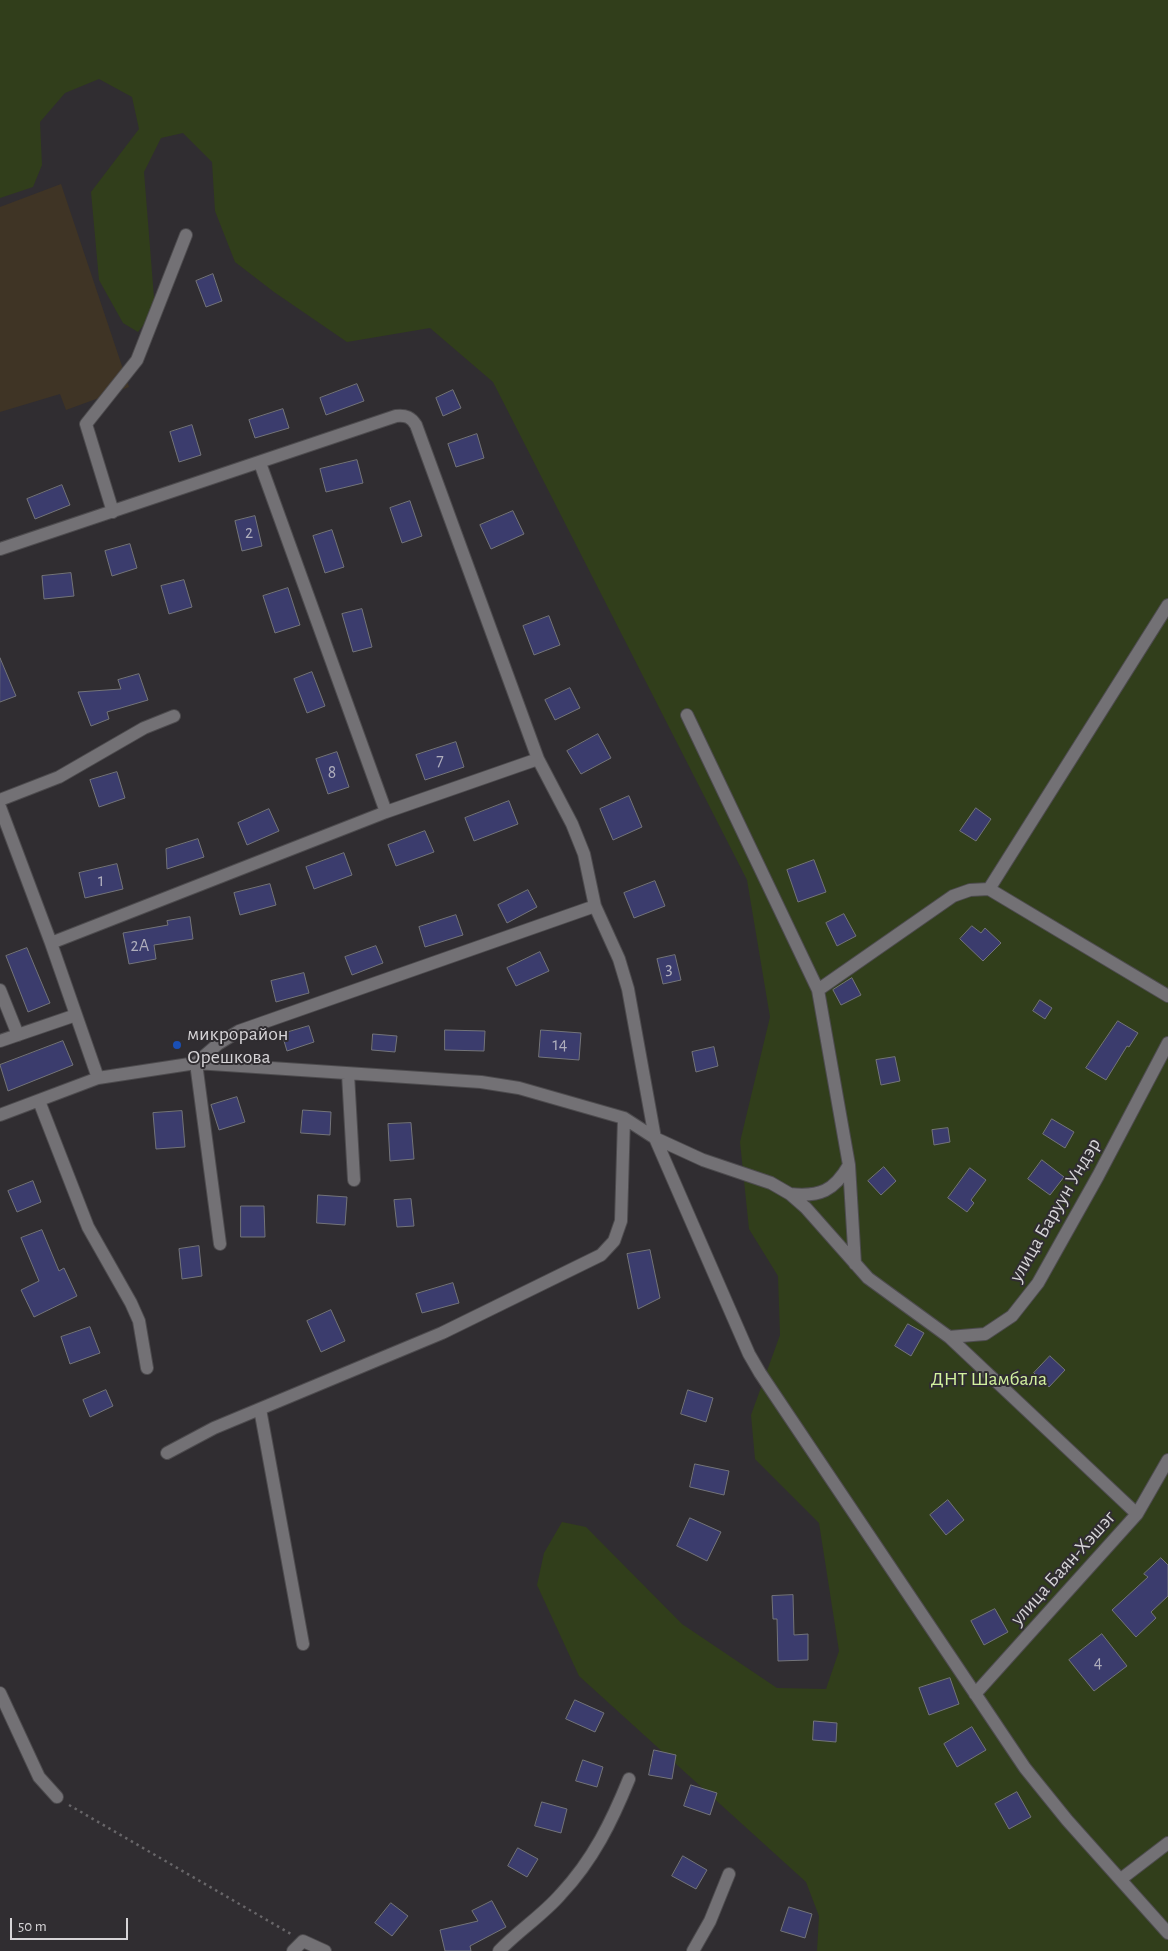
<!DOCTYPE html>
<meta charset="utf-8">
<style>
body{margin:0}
#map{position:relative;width:1168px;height:1951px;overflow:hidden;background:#302d31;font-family:"Alegreya Sans",sans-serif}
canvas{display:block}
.scale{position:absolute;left:10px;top:1918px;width:118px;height:22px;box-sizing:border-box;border:2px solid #d6d4d7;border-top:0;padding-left:6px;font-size:15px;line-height:18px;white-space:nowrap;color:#d6d4d7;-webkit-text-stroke:4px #302d31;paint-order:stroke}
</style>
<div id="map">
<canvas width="1168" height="1951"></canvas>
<div class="scale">50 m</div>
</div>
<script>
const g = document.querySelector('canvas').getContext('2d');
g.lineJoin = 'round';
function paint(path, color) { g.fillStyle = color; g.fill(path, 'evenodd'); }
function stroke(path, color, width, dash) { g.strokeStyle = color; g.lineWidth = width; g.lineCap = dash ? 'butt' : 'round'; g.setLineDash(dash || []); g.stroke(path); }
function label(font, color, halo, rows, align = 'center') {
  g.font = font + ' "Alegreya Sans",sans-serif'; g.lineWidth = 4; g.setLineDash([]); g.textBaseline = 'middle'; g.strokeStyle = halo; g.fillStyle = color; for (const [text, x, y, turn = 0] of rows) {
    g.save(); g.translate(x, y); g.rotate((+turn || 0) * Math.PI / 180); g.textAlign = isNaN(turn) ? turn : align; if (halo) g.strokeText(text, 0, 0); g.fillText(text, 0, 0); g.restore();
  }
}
paint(new Path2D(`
 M61,184L129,387L66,410L60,394L0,412V207Z`), '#3f3425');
paint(new Path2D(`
 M0,0H1168V1951H817L819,1916L806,1882L579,1676L537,1585L544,1553L562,1522L586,1527L682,1624L777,1688L826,1689L839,1651L819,1523L755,1459L751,1415L780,1335L778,1276L749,1229L740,1142L770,1017L747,880L493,382L430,328L347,342L274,292L235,262L215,211L212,162L183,133L161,138L144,172L155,310L138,332L123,323L99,280L91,192L139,129L132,97L99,79L65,93L40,122L42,165L33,187L0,198Z`), '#313e1b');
const building = new Path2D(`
 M213,274L222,301L206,307L196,281Z
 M357,384L364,401L326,415L320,398Z
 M453,390L461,408L443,416L436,398Z
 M283,409L289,428L255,438L249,420Z
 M192,425L201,455L179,462L170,432Z
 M477,434L484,458L456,467L448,444Z
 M357,460L363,483L326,492L320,469Z
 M62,485L70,505L35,519L27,499Z
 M410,501L422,536L402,543L390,508Z
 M513,511L524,534L491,549L480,525Z
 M255,516L262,546L242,551L235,521Z
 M332,530L344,567L325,573L313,536Z
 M130,544L137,568L112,576L105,551Z
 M71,573L74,596L44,599L42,576Z
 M184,580L192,607L169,614L161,586Z
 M288,588L300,625L275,633L263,596Z
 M362,609L372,647L353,652L342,614Z
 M549,616L560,645L534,655L523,626Z
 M0,658L16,696L0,702Z
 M312,672L325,706L307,713L294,679Z
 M139,674L148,700L107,712L109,719L91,726L78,692L121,689L118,680Z
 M570,688L580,708L555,720L545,700Z
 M598,734L611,758L581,774L567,751Z
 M456,742L464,767L425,780L416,755Z
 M337,752L349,787L328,794L316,759Z
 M117,772L125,798L99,807L90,780Z
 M629,796L642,827L613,840L600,809Z
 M509,801L518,824L474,841L465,818Z
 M976,808L991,819L976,841L960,831Z
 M269,809L279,831L247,845L238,823Z
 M425,831L434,852L396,866L388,845Z
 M198,839L204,857L167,869L166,849Z
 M344,853L352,875L314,889L306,867Z
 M814,860L826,892L798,902L787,870Z
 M117,864L123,889L85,898L79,873Z
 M655,881L665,906L634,918L624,893Z
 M270,884L276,905L240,915L234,893Z
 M528,890L537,907L507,923L498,905Z
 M844,914L856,936L837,946L826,923Z
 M456,915L463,935L425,947L419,927Z
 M190,917L193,939L154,945L156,959L129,964L123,933L168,925L167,921Z
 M972,926L981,933L985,928L1001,943L983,961L960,939Z
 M376,946L383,963L352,975L345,957Z
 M27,948L50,1003L28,1012L6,956Z
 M540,952L549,971L516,986L507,968Z
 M675,955L681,980L663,984L657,959Z
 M304,973L309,993L276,1002L271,981Z
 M852,978L861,995L841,1005L833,990Z
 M1040,1000L1052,1008L1045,1019L1033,1011Z
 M1118,1021L1138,1033L1129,1047L1127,1046L1106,1080L1086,1068Z
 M309,1026L314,1042L287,1051L282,1034Z
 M445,1030L485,1031L484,1051L445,1050Z
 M541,1030L581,1033L579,1060L539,1057Z
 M373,1034L397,1036L395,1052L372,1050Z
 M63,1041L73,1065L8,1091L0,1065Z
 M714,1047L718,1066L696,1072L692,1052Z
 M895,1057L900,1081L881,1085L876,1060Z
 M237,1097L245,1122L219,1130L211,1105Z
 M303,1110L331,1112L330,1135L301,1133Z
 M182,1111L185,1147L156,1149L153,1113Z
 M1052,1119L1074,1132L1065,1148L1043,1134Z
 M411,1123L414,1159L390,1161L388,1124Z
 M948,1128L950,1142L934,1145L932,1130Z
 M1042,1160L1064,1177L1050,1195L1028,1179Z
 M884,1167L896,1181L881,1195L868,1181Z
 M970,1168L986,1180L971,1200L974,1203L967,1212L948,1198Z
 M33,1181L41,1202L17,1212L8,1191Z
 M318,1195L347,1197L345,1225L317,1223Z
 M411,1199L414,1226L397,1227L394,1200Z
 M241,1206H264L265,1237H241Z
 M42,1230L59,1271L64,1268L77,1296L34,1317L21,1290L39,1281L21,1238Z
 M199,1246L202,1276L182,1279L179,1249Z
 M650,1250L660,1298L638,1309L627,1254Z
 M453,1283L459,1303L422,1313L416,1294Z
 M331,1310L345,1341L321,1352L307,1321Z
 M908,1324L924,1333L911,1356L895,1346Z
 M90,1327L100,1353L70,1364L61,1337Z
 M1050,1356L1065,1370L1049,1387L1034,1373Z
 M106,1390L113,1406L90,1417L83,1400Z
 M688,1390L713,1398L706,1422L681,1414Z
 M695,1464L729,1471L724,1495L690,1487Z
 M948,1500L964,1520L946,1535L930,1515Z
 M690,1518L721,1532L707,1561L677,1546Z
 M1161,1558L1168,1565V1596L1151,1612L1156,1618L1136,1637L1112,1610L1148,1577L1144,1574Z
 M793,1595L794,1635L808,1634V1660L778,1661L777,1619H773L772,1596Z
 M995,1609L1008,1632L984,1645L971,1621Z
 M1102,1634L1127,1666L1094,1691L1069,1660Z
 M950,1678L959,1704L929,1715L919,1688Z
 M575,1700L604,1713L595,1732L566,1719Z
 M814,1721L837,1723L836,1742L813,1740Z
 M972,1727L986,1750L957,1767L944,1744Z
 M654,1750L676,1755L672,1779L649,1775Z
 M583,1760L603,1767L597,1787L576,1781Z
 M691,1785L717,1793L710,1815L684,1806Z
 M1017,1792L1031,1817L1009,1829L995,1804Z
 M542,1802L567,1809L561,1833L535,1826Z
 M518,1848L538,1859L527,1877L508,1866Z
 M683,1856L707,1870L696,1889L672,1876Z
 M492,1901L506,1927L470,1946L471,1951H445L440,1930L478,1921L472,1911Z
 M391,1903L408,1916L392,1936L375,1923Z
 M789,1907L812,1914L805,1938L781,1931Z`);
paint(building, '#3b3c6d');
stroke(building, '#737479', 1);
const minor = new Path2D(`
 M113,512L86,424L137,360L186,235
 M0,549L396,416C406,415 411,417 416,425L538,759L572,824L584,854L595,906L619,959L628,989L655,1138L749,1354L760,1373L1025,1768L1067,1820L1168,1933
 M687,715L818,990
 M0,800L59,777L144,728L174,716
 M0,807L51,943L98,1078
 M386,812L538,759
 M989,889L1168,605
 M51,943L386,812L260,463
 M0,990L18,1035
 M0,1041L76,1015
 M196,1063L218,1044L239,1031L595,906
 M196,1063L220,1244
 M348,1074L354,1180
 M39,1101L88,1227L131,1303L139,1321L147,1368
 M0,1115L98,1078L196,1063L481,1082L519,1088L624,1118L655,1138L703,1160L771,1183L790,1194L806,1208L868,1278L949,1337
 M790,1194C820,1197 834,1191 849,1165
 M855,1264L849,1165L818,990L953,896L970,890L989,889L1168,996
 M260,1409L303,1644
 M167,1453L214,1428L442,1333L601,1255L614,1241L621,1221L624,1118
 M1137,1514L949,1337L985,1334L1012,1316L1038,1283L1098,1176L1168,1043
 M0,1693L39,1777L57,1797
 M975,1694L1137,1514L1168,1460
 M1121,1879L1168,1843
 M293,1951L303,1941L325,1951
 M499,1951C518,1931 543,1915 561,1894C593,1860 612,1821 629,1779
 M693,1951L710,1921L729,1874`);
stroke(minor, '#4d4b4e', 14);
stroke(new Path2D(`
 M69,1805L291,1934`), '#686669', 2.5, [2.5, 4]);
stroke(minor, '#737175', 12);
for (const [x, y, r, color] of [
 [177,1045,5,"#1a4fb4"]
]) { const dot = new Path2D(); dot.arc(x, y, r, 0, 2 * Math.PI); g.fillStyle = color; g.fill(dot); stroke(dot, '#302d31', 2); }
label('18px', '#afaebc', null, [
 ["2",249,533],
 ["7",440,761],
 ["8",332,773],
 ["1",101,881],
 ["2А",140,946],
 ["3",669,969],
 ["14",560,1045],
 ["4",1098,1663]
]);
label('20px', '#d6d4d7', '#302d31', [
 ["микрорайон",187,1034],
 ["Орешкова",187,1057]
], 'left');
label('20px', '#d6d4d7', '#302d31', [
 ["улица Баруун Ундэр",1055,1210,-60],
 ["улица Баян-Хэшэг",1063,1568,-48]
]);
label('20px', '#d2f19f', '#302d31', [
 ["ДНТ Шамбала",989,1379]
]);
</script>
